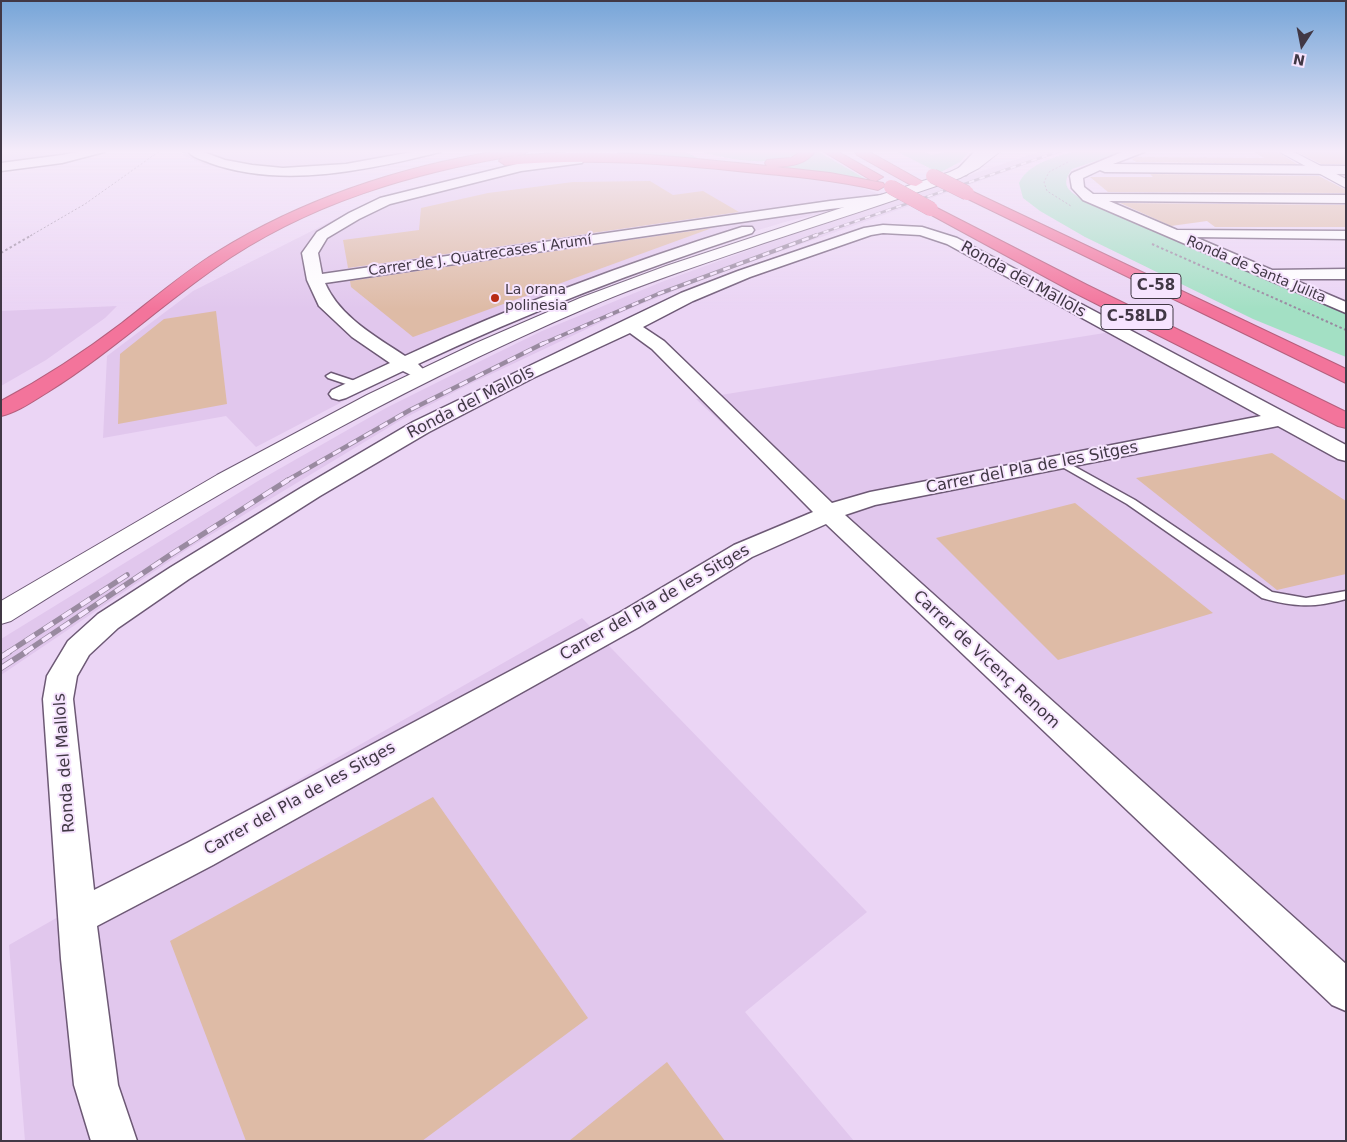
<!DOCTYPE html>
<meta charset="utf-8">
<style>
body{margin:0}
#map{position:relative;width:1347px;height:1142px;overflow:hidden;background:#ebd5f5;font-family:"DejaVu Sans",sans-serif}
canvas{display:block}
.frame{position:absolute;inset:0;border:2px solid #413845;pointer-events:none}
.north{position:absolute;left:1277px;top:20px;width:50px;height:50px;-webkit-text-stroke:4px #f6e4fe;paint-order:stroke;rotate:191deg;font-size:14px;font-weight:700;line-height:20px;text-align:center;color:#413845}
.north::after{content:'';display:block;margin:auto;width:18px;height:22px;background:#413845;clip-path:polygon(50% 0,100% 100%,50% 72%,0 100%)}
</style>
<div id="map">
<canvas width="1347" height="1142"></canvas>
<div class="frame"></div>
<div class="north">N</div>
</div>
<script>
const g = document.querySelector('canvas').getContext('2d');
g.lineJoin = 'round';
function paint(path, color) { g.fillStyle = color; g.fill(path, 'evenodd'); }
function stroke(path, color, width, dash) { g.strokeStyle = color; g.lineWidth = width; g.lineCap = dash ? 'butt' : 'round'; g.setLineDash(dash || []); g.stroke(path); }
function label(font, color, halo, rows, align = 'center') {
  g.font = font + ' "DejaVu Sans",sans-serif'; g.lineWidth = 4; g.setLineDash([]); g.textBaseline = 'middle'; g.strokeStyle = halo; g.fillStyle = color; for (const [text, x, y, turn = 0] of rows) {
    g.save(); g.translate(x, y); g.rotate((+turn || 0) * Math.PI / 180); g.textAlign = isNaN(turn) ? turn : align; if (halo) g.strokeText(text, 0, 0); g.fillText(text, 0, 0); g.restore();
  }
}
paint(new Path2D(`
 M1,150H106L81,157L1,170Z
 M181,150H450L396,162L358,169L288,174L248,173L206,165L184,156Z
 M1044,150H1068L711,276L627,310L468,385L401,420L189,548L1,675V639L258,481L386,408L458,372L542,331L664,281L768,243Z
 M555,159L652,161L809,178L854,185L883,195L835,210L785,222L670,257L561,300L428,357L256,447L226,416L103,438L107,356L193,291L367,203L511,164Z
 M117,306L105,318L46,360L1,386V311Z
 M1123,330L1346,445V1009L696,399Z
 M582,618L867,912L745,1012L854,1141H25L9,945Z`), '#e1c7ed');
paint(new Path2D(`
 M630,150H681L704,161L598,154Z
 M701,150H804V152C777,164 748,163 719,156C713,155 706,154 701,150Z
 M894,150H920L932,155L954,150H971L960,162L939,173Z
 M1078,150H1129L1072,169C1058,188 1072,192 1087,203L1346,314V357L1253,319L1085,237L1040,211L1023,198L1019,183C1029,162 1057,157 1078,150Z
 M817,151L871,182L751,166C774,165 797,165 817,151Z`), '#a3e0c4');
paint(new Path2D(`
 M1250,150H1274L1297,164L1136,162L1132,159L1136,157L1264,158Z
 M1293,150H1346V164H1321Z
 M1150,174L1319,176L1346,190V193L1108,192L1090,177H1153Z
 M650,181L673,195L703,191L739,212L348,268L343,240L419,230L421,208L488,193L573,182Z
 M1120,203L1346,205V227H1215L1207,221L1171,226Z
 M712,228L413,337L351,287L350,281Z
 M216,311L227,404L118,424L120,354L164,319Z
 M1272,453L1346,501V574L1277,590L1136,478Z
 M1075,503L1213,613L1058,660L936,538Z
 M433,797L588,1018L422,1141H246L170,941Z
 M667,1062L725,1141H569Z`), '#debba6');
const lane = new Path2D(`
 M331,373L361,383L363,385L358,388L328,378L326,376Z
 M1061,459L1135,500L1272,592L1306,598L1346,591V599C1314,608 1294,607 1262,598L1127,504L1057,464L1056,462Z`);
const street = new Path2D(`
 M87,150H106L104,152L62,163L1,171V163L62,155Z
 M187,150H198L225,160L252,165L283,168L346,164L423,150H442L440,152C368,170 282,189 210,163C201,159 192,158 187,150Z
 M976,150H988L966,175H958L956,172L958,169Z
 M1127,150H1146L1144,152L1113,164L1346,166V174L1105,172L1100,170L1083,178L1084,187L1093,194L1346,195V203L1109,201L1177,230L1346,231V239L1195,237L1272,270L1346,269V279H1292L1346,302V313L1083,200L1072,188L1070,176L1072,173Z
 M578,156L584,160L582,163L521,171L390,204L359,219L327,238L318,253L322,274L830,201L883,195L890,199L883,203L830,209L325,283C340,317 375,336 405,356C515,305 627,263 742,227H752L754,230L752,233C638,270 526,313 418,364L425,371L422,375L415,377L403,371L346,398L339,400L332,398L329,394L332,390L390,363L352,337L319,306L307,280L302,253L317,232L349,213L380,198L521,163Z
 M883,225L922,227L957,238L1346,445V461L1338,459L1278,426L875,505L845,515L1346,964V1011L1332,1005L826,524L752,557L639,627L213,865L97,926L118,1085L137,1141H91L74,1085L61,959L43,699L47,676L68,641L98,614L171,567L304,486L413,422L681,293L738,271L864,228ZM883,233L920,235L947,244L1261,416L870,492L832,503L664,341L643,327L693,301L750,277L871,235ZM630,333L652,349L813,512L734,545L619,613L187,843L94,890L73,699L77,676L89,655L118,628L189,579L320,496L429,432L533,378Z`);
const secondary = new Path2D(`
 M588,150H622L616,154L557,161L551,157L557,153Z
 M989,150H1002L979,168L960,178C895,200 829,222 764,243C706,263 647,282 591,306C387,393 198,503 11,621L1,624V601L217,475L367,395L476,343L580,298L666,266L950,172L971,162Z
 M1276,150H1290L1346,179V188Z`);
const highway = new Path2D(`
 M504,150H530L524,154C414,172 307,203 215,268C158,308 107,355 48,392C33,401 18,412 1,416V401C44,378 84,352 122,323C153,299 183,273 217,252C304,198 403,166 504,150Z
 M804,150H816C807,164 792,166 776,167L830,173L883,183L885,186L878,190C835,180 791,176 747,172C666,163 586,158 505,165L499,161C504,154 519,156 528,155C608,148 688,158 767,166L765,163L767,160L791,158Z
 M821,150H835L883,177L876,181L871,180Z
 M857,150H866L923,182L916,186L911,185L857,155L855,152Z
 M967,189L1346,369V383L962,196L960,193Z
 M931,205L1087,285L1346,412V428L1338,426L1075,293L926,212L924,209L926,206Z`);
stroke(lane, '#6d5975', 3);
stroke(street, '#6d5975', 3);
stroke(secondary, '#6d5975', 2);
stroke(highway, '#b55f7d', 2);
stroke(new Path2D(`
 M1068,162L1049,172L1044,182L1047,191L1071,206
 M30,236L85,204L161,150`), '#9989a0', 1, [2, 2]);
stroke(new Path2D(`
 M1152,244L1346,330
 M1,253L32,235`), '#9989a0', 2, [2.5, 2.5]);
paint(lane, '#fff');
paint(street, '#fff');
paint(secondary, '#fff');
paint(highway, '#f3749b');
const railFar4 = new Path2D(`
 M813,236L1063,150`);
const railFar3 = new Path2D(`
 M542,344L658,294L817,235`);
const railFar2 = new Path2D(`
 M286,481L410,410L544,343`);
const railFar1 = new Path2D(`
 M7,653L127,575
 M24,653L170,555L288,480`);
const rail = new Path2D(`
 M1,657L9,652
 M1,668L26,652`);
stroke(railFar4, '#998aa0', 2.5);
stroke(railFar3, '#998aa0', 4);
stroke(railFar2, '#998aa0', 4.5);
stroke(railFar1, '#998aa0', 5.5);
stroke(rail, '#998aa0', 6);
stroke(railFar4, '#f6e4fe', 2, [5.5]);
stroke(railFar3, '#f6e4fe', 2.5, [7]);
stroke(railFar2, '#f6e4fe', 3, [9]);
stroke(railFar1, '#f6e4fe', 4, [11]);
stroke(rail, '#f6e4fe', 4.5, [14]);
const highwayBridge = new Path2D(`
 M933,176L967,193
 M891,187L931,209`);
stroke(highwayBridge, '#b55f7d', 15, []);
stroke(highwayBridge, '#f3749b', 14);
const sky = g.createLinearGradient(0, 0, 0, 309);
sky.addColorStop(0, '#76a5d8');
sky.addColorStop(0.49, '#f6ecfa');
sky.addColorStop(1, '#f6ecfa00');
g.fillStyle = sky;
g.fillRect(0, 0, 1347, 309);
for (const [x, y, r, color] of [
 [495,298,5,"#b82b15"]
]) { const dot = new Path2D(); dot.arc(x, y, r, 0, 2 * Math.PI); g.fillStyle = color; g.fill(dot); stroke(dot, '#f6e4fe', 2); }
label('14px', '#413845', '#f6e4fe', [
 ["Carrer de J. Quatrecases i Arumí",480,256,-8],
 ["Ronda de Santa Julita",1256,270,23]
]);
label('14px', '#413845', '#f6e4fe', [
 ["La orana",505,290],
 ["polinesia",505,306]
], 'left');
for (const [x, y, w] of [
 [1156,286,50],
 [1137,317,72]
]) { const box = new Path2D(); box.roundRect(x - w / 2, y - 12.5, w, 25, 4); g.fillStyle = '#f6e4fe'; g.fill(box); stroke(box, '#413845', 1); }
label('bold 15px', '#413845', null, [
 ["C-58",1156,286],
 ["C-58LD",1137,317]
]);
label('16px', '#413845', '#f6e4fe', [
 ["Ronda del Mallols",1023,280,29],
 ["Ronda del Mallols",471,403,-27],
 ["Carrer del Pla de les Sitges",1032,468,-11],
 ["Carrer del Pla de les Sitges",655,603,-30],
 ["Carrer de Vicenç Renom",986,660,43],
 ["Ronda del Mallols",65,763,-94],
 ["Carrer del Pla de les Sitges",300,799,-29]
]);
</script>
